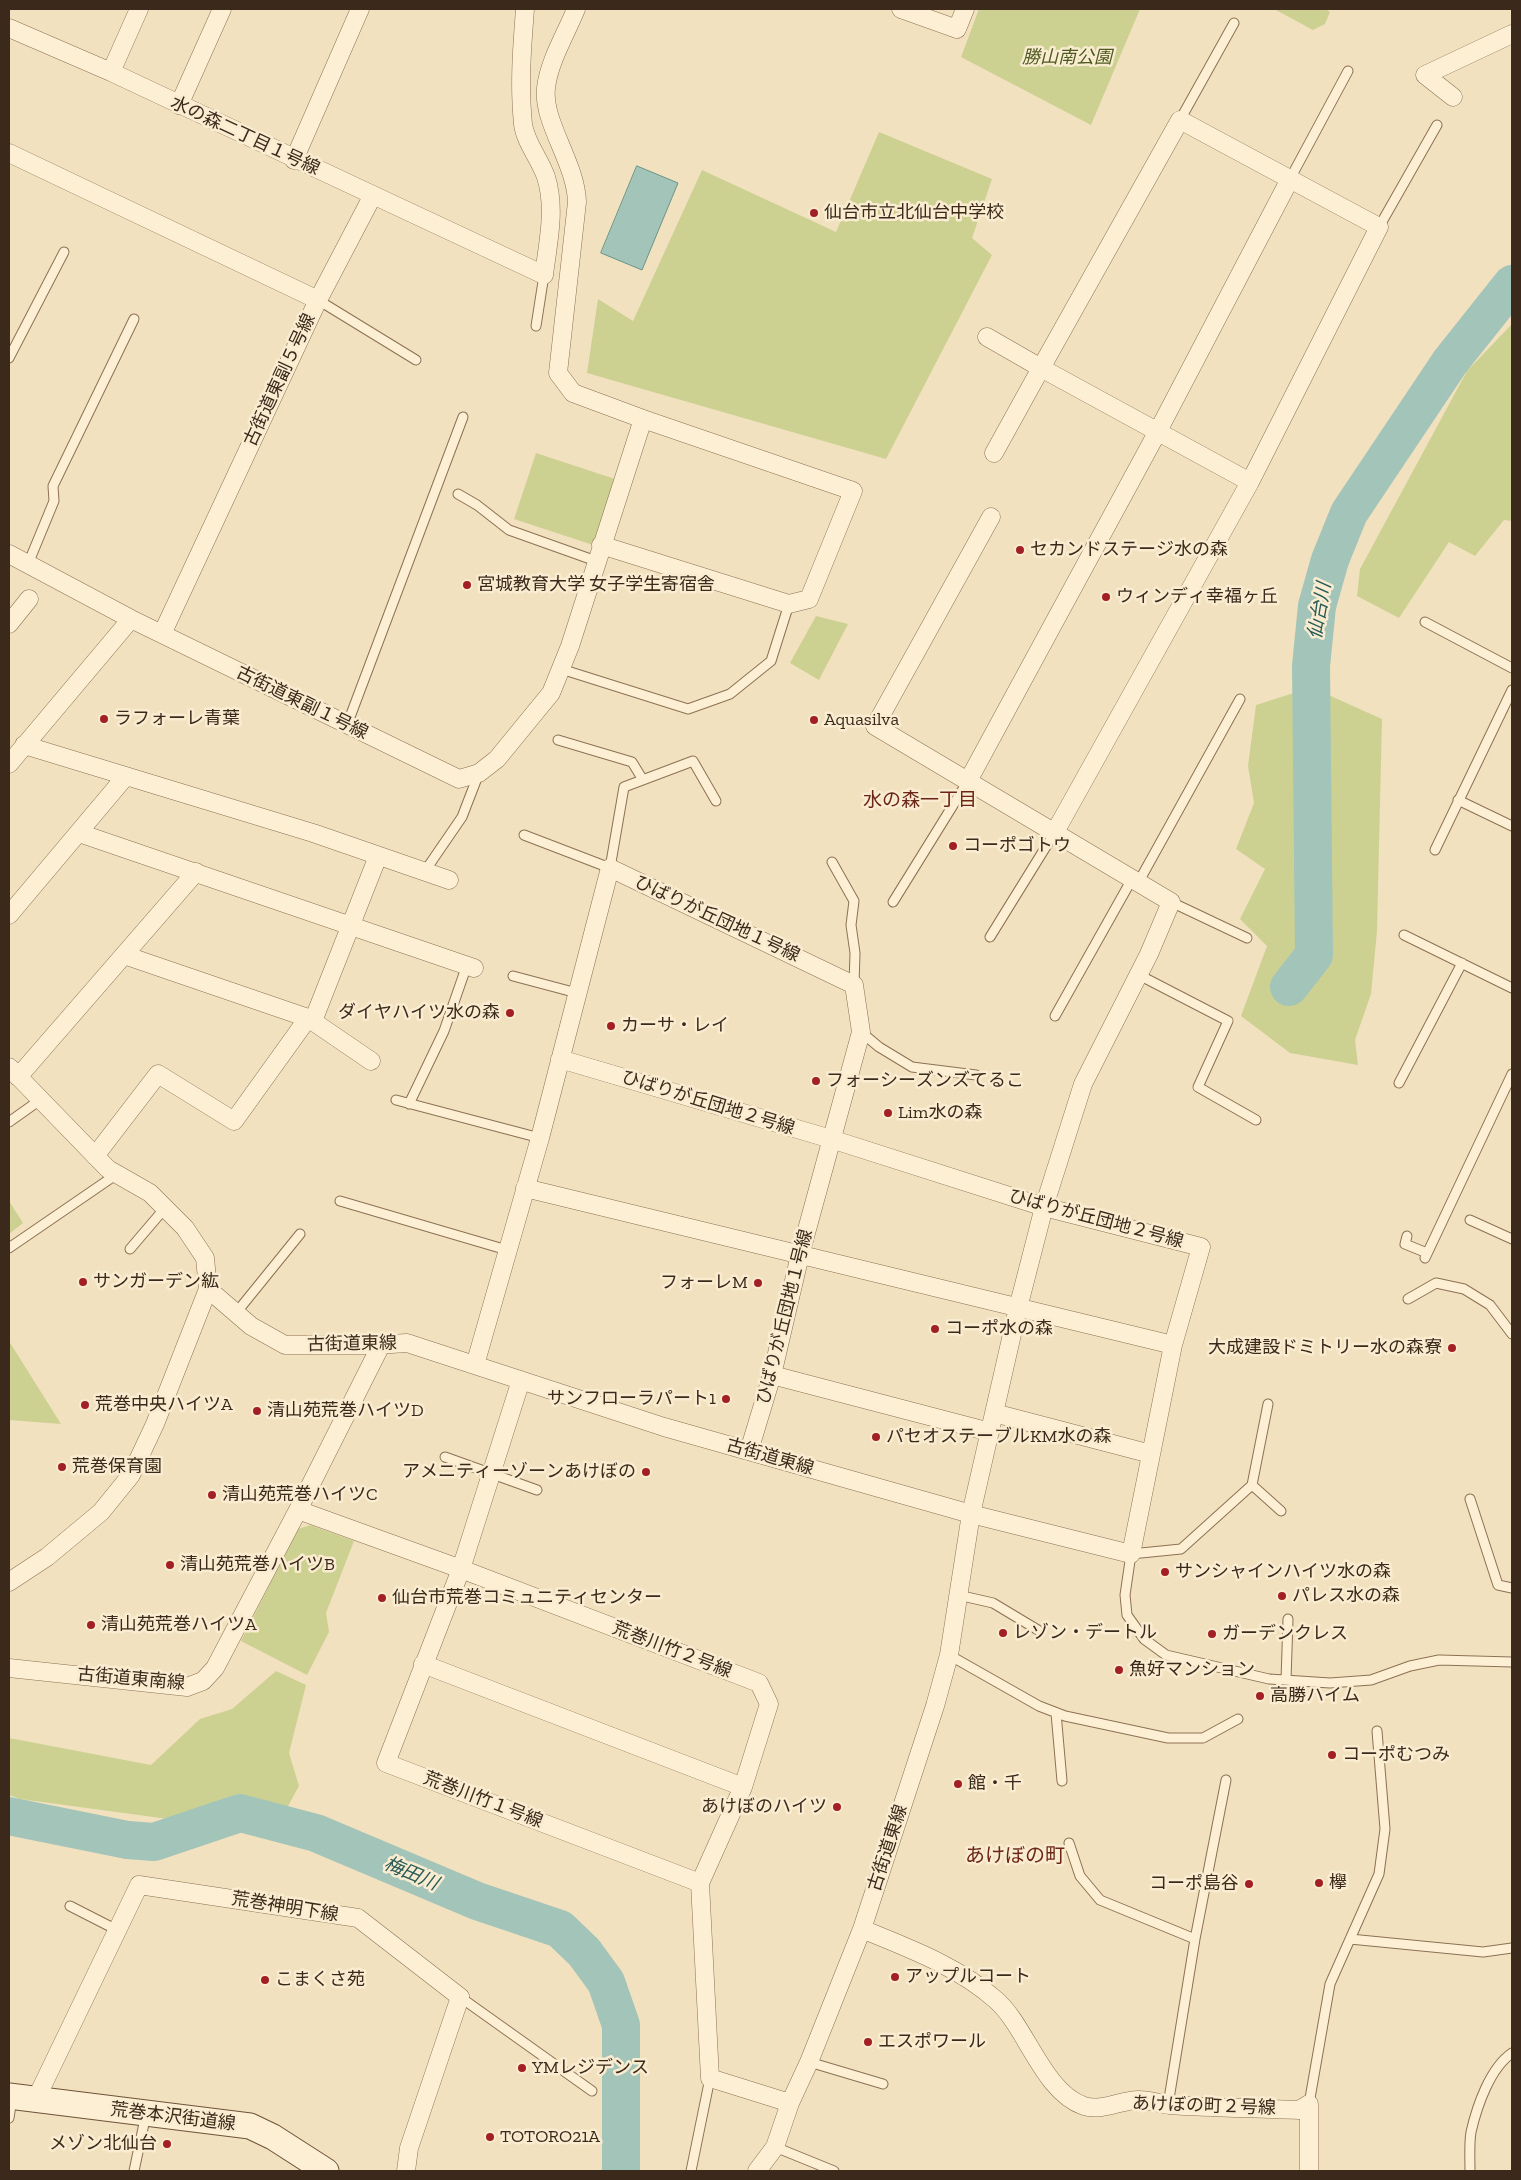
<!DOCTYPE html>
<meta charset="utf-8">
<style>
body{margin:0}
#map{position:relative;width:1521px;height:2180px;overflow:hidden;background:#f2e1bf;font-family:"Zilla Slab",serif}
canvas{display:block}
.frame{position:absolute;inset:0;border:10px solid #3b2a1b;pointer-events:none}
</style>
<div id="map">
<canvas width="1521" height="2180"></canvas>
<div class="frame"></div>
</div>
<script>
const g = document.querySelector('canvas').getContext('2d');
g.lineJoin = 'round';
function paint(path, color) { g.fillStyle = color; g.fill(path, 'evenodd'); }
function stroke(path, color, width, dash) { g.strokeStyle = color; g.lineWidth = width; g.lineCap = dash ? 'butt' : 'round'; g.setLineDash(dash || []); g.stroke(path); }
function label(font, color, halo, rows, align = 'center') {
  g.font = font + ' "Zilla Slab","Noto Sans JP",serif'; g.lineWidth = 5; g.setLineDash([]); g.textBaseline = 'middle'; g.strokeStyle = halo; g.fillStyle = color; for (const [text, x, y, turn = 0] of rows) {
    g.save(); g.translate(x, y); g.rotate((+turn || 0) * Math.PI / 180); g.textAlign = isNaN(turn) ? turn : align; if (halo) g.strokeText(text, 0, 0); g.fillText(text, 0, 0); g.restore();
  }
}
paint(new Path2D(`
 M979,9H1140L1091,125L961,57Z
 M1274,9H1325L1330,12L1325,24L1313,30Z
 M879,132L992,179L972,238L992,255L886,459L587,373L598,299L633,321L702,170L836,232Z
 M1512,324V521L1504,520L1475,556L1449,542L1399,618L1357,596L1360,569L1467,371Z
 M536,453L618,480L596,546L514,519Z
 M816,616L848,624L819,680L790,663Z
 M1300,691L1296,955L1278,979L1298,999L1332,958L1324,693L1382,719L1377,931L1371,994L1355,1040L1358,1065L1290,1053L1241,1016L1267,946L1240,919L1265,869L1236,849L1254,803L1248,766L1256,705Z
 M9,1201L23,1223L9,1234Z
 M9,1341L61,1424L9,1420Z
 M310,1525L354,1541L326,1613L329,1632L307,1675L241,1641L298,1529Z
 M276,1671L306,1685L289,1753L299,1786L287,1808L237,1794L168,1819L20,1799L9,1795V1738L151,1765L200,1719L232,1709Z`), '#ccd192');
const water = new Path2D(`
 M637,166L678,183L642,270L601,253Z`);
paint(water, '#a3c4b9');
stroke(water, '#699387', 1);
stroke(new Path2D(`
 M1289,987L1314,955L1311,666L1317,606L1330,560L1349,513L1450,362L1512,284
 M9,1816L128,1840L154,1842L240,1813L316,1833L477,1901L560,1929L584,1952L606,1982L621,2025V2171`), '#a3c4b9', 38);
const lane = new Path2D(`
 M1180,120L1234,23
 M1290,179L1348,71
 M1379,227L1437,125
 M318,300L416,360
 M536,326L544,275
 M9,358L64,252
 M458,494L477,505L509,530L596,561
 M28,564L54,501L53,486L134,319
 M1425,622L1512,668
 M561,669L688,709L730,694L771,661L789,604
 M347,725L463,417
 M558,740L632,762L643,780
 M1458,800L1512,826
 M524,835L610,868L624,787L693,761L716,801
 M1435,850L1512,690
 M832,862L854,901L851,925L855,953L854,985
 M425,871L462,817L479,773
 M1138,883L1240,699
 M893,902L968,781
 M1171,902L1247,938
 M1404,935L1512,988
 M990,937L1055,832
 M1139,975L1228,1021L1198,1087L1256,1120
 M513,976L577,993
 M1055,1016L1132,879
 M861,1032L879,1047L912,1067L976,1075
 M1399,1083L1462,963
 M396,1100L540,1138
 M409,1104L444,1031L467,965
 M9,1122L40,1100
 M340,1201L507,1250
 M1470,1220L1512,1239
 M1407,1236L1405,1244L1427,1253
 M9,1248L117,1174
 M130,1249L165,1208
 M1425,1258L1512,1074
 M1408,1299L1436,1283L1464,1289L1490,1305L1512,1334
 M236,1313L300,1234
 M1268,1404L1252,1485L1181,1549L1131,1554L1125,1595L1127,1615L1144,1639L1166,1655L1269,1679L1330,1683L1371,1680L1410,1666L1439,1660L1512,1662
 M445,1457L537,1490
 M1252,1485L1281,1511
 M1470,1499L1498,1585L1512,1588
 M958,1595L993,1603L1038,1630
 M949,1655L1039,1706L1065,1716L1168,1738H1203L1238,1719
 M1286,1680L1288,1619
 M1056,1713L1062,1781
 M1069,1843L1080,1876L1100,1900L1195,1939
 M70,1906L117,1930
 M1350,1939L1483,1952L1512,1948
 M460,1997L592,2091
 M809,2062L883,2084
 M1309,2104L1330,1984L1379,1874L1385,1829L1377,1731
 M1168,2105L1195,1939L1226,1780
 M9,2118L12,2099
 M775,2147L834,2171
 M134,2171L146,2114
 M691,2171L710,2078
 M1470,2171C1470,2159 1469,2144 1471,2132C1477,2106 1490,2068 1512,2053`);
const street = new Path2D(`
 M901,9L957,29L965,9
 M9,28L111,72L373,195L318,300
 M111,72L139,9
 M1453,97L1425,75L1512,34
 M179,105L222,9
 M9,153L318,300L162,634
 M294,160L360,9
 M373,195L544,275C548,242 556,209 546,177C540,159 525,142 523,124C519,85 522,47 525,9
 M987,337L1041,368L1180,120L1379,227L1250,482L1055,832
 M994,453L1041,368L1250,482
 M601,545L789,604L809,599L853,491L643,419
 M9,554L131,619L459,779L479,773L497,759L551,693L570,646L643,419L573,393L558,373L577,202C576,163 542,122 546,88C549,61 566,34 576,9
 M9,624L29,599
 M24,745L313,833L449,880
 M9,764L131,619
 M968,781L1158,431L1290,179
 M79,833L474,968
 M9,915L126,776
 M124,955L308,1018L371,1061
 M313,1021L378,856
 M560,1059L831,1139L1044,1207L1201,1247L1173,1345L1131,1554L971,1514L1018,1308L1044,1207L1083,1084L1149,954L1171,902L875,726L991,517
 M9,1067L108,1169L150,1193L185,1228L205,1258L208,1289L251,1326L285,1345H375L407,1343L664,1427L971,1514L949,1655L935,1706L862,1929L809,2062L790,2103L775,2147L757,2171
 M18,1077L196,872
 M95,1156L158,1074L234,1121L308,1018
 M525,1188L1173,1345
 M475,1365L540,1138L610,868L854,985L861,1032L800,1255L772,1375L749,1451
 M772,1375L990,1432
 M521,1380L461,1569L386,1763L700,1883L710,2078L790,2103
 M994,1413L1151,1454
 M298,1510L461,1569L759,1683L769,1704L743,1787L700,1883
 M9,1582L47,1557L101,1512L131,1475L155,1424L208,1289
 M423,1664L743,1787
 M9,1668L187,1687L203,1681L215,1668L298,1510L381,1345
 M862,1929C908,1948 958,1966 996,2000C1026,2026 1043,2092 1084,2106C1102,2112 1123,2099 1140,2100C1150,2100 1160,2104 1170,2105C1213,2108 1256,2108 1299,2110L1309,2104V2171
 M36,2099L139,1885L358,1918L460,1997L409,2148L406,2171`);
const secondary = new Path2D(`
 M9,2096L250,2126L273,2137L326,2171`);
stroke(lane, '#8d7155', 11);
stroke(street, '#8d7155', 19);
stroke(secondary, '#6f5239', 27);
stroke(lane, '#fcefd3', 9);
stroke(street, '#fcefd3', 18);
stroke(secondary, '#fcefd3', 25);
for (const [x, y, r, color] of [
 [814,213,5,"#a21f24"],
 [1020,550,5,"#a21f24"],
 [467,585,5,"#a21f24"],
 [1106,597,5,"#a21f24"],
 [104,719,5,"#a21f24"],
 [814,720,5,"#a21f24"],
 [953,846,5,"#a21f24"],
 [510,1013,5,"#a21f24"],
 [611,1026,5,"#a21f24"],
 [816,1081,5,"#a21f24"],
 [888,1113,5,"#a21f24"],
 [83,1282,5,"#a21f24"],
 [758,1283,5,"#a21f24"],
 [935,1329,5,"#a21f24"],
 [1452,1348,5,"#a21f24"],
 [726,1399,5,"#a21f24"],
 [85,1405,5,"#a21f24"],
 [257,1411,5,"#a21f24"],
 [876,1437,5,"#a21f24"],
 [62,1467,5,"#a21f24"],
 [646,1472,5,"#a21f24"],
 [212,1495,5,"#a21f24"],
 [170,1565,5,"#a21f24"],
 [1165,1572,5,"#a21f24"],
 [1282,1596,5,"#a21f24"],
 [382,1598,5,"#a21f24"],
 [91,1625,5,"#a21f24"],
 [1003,1633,5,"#a21f24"],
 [1212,1634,5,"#a21f24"],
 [1119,1670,5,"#a21f24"],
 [1260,1696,5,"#a21f24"],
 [1332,1755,5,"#a21f24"],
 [958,1784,5,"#a21f24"],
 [837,1807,5,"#a21f24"],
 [1319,1883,5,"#a21f24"],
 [1249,1884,5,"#a21f24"],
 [895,1977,5,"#a21f24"],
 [265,1980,5,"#a21f24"],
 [868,2042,5,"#a21f24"],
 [522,2068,5,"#a21f24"],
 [490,2137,5,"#a21f24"],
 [167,2144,5,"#a21f24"]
]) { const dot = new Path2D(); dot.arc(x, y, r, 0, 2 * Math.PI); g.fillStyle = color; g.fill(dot); stroke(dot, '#f9ecd0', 2); }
label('italic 18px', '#4d5a20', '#f9ecd0', [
 ["勝山南公園",1067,58]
]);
label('18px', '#3b2a1b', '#f9ecd0', [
 ["水の森二丁目１号線",245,136,25],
 ["古街道東副５号線",280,380,-65],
 ["古街道東副１号線",302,703,26],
 ["ひばりが丘団地１号線",717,919,25],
 ["ひばりが丘団地２号線",708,1103,17],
 ["ひばりが丘団地２号線",1096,1219,15],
 ["ひばりが丘団地１号線",785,1317,-76],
 ["古街道東線",352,1344,-1],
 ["古街道東線",770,1457,16],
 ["荒巻川竹２号線",672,1650,21],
 ["古街道東南線",131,1679,5],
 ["荒巻川竹１号線",483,1800,21],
 ["古街道東線",888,1848,-72],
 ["荒巻神明下線",285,1907,9],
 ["あけぼの町２号線",1204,2106,2],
 ["荒巻本沢街道線",173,2117,7]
]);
label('18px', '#3b2a1b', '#f9ecd0', [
 ["仙台市立北仙台中学校",824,213],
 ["セカンドステージ水の森",1030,550],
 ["宮城教育大学 女子学生寄宿舎",477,585],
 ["ウィンディ幸福ヶ丘",1116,597],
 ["ラフォーレ青葉",114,719],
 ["Aquasilva",824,720],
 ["コーポゴトウ",963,846],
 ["ダイヤハイツ水の森",500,1013,"right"],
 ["カーサ・レイ",621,1026],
 ["フォーシーズンズてるこ",826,1081],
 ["Lim水の森",898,1113],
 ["サンガーデン紘",93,1282],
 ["フォーレM",748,1283,"right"],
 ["コーポ水の森",945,1329],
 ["大成建設ドミトリー水の森寮",1442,1348,"right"],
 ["サンフローラパート1",716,1399,"right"],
 ["荒巻中央ハイツA",95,1405],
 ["清山苑荒巻ハイツD",267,1411],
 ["パセオステーブルKM水の森",886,1437],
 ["荒巻保育園",72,1467],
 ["アメニティーゾーンあけぼの",636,1472,"right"],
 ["清山苑荒巻ハイツC",222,1495],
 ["清山苑荒巻ハイツB",180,1565],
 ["サンシャインハイツ水の森",1175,1572],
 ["パレス水の森",1292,1596],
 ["仙台市荒巻コミュニティセンター",392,1598],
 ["清山苑荒巻ハイツA",101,1625],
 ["レゾン・デートル",1013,1633],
 ["ガーデンクレス",1222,1634],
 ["魚好マンション",1129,1670],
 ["高勝ハイム",1270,1696],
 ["コーポむつみ",1342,1755],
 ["館・千",968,1784],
 ["あけぼのハイツ",827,1807,"right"],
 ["欅",1329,1883],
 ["コーポ島谷",1239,1884,"right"],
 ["アップルコート",905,1977],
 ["こまくさ苑",275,1980],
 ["エスポワール",878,2042],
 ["YMレジデンス",532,2068],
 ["TOTORO21A",500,2137],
 ["メゾン北仙台",157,2144,"right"]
], 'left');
label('italic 19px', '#295c58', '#f9ecd0', [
 ["仙台川",1320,611,-80],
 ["梅田川",411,1874,23]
]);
label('19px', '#6c2616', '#f9ecd0', [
 ["水の森一丁目",920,801]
]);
label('20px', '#6c2616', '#f9ecd0', [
 ["あけぼの町",1015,1856]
]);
</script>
